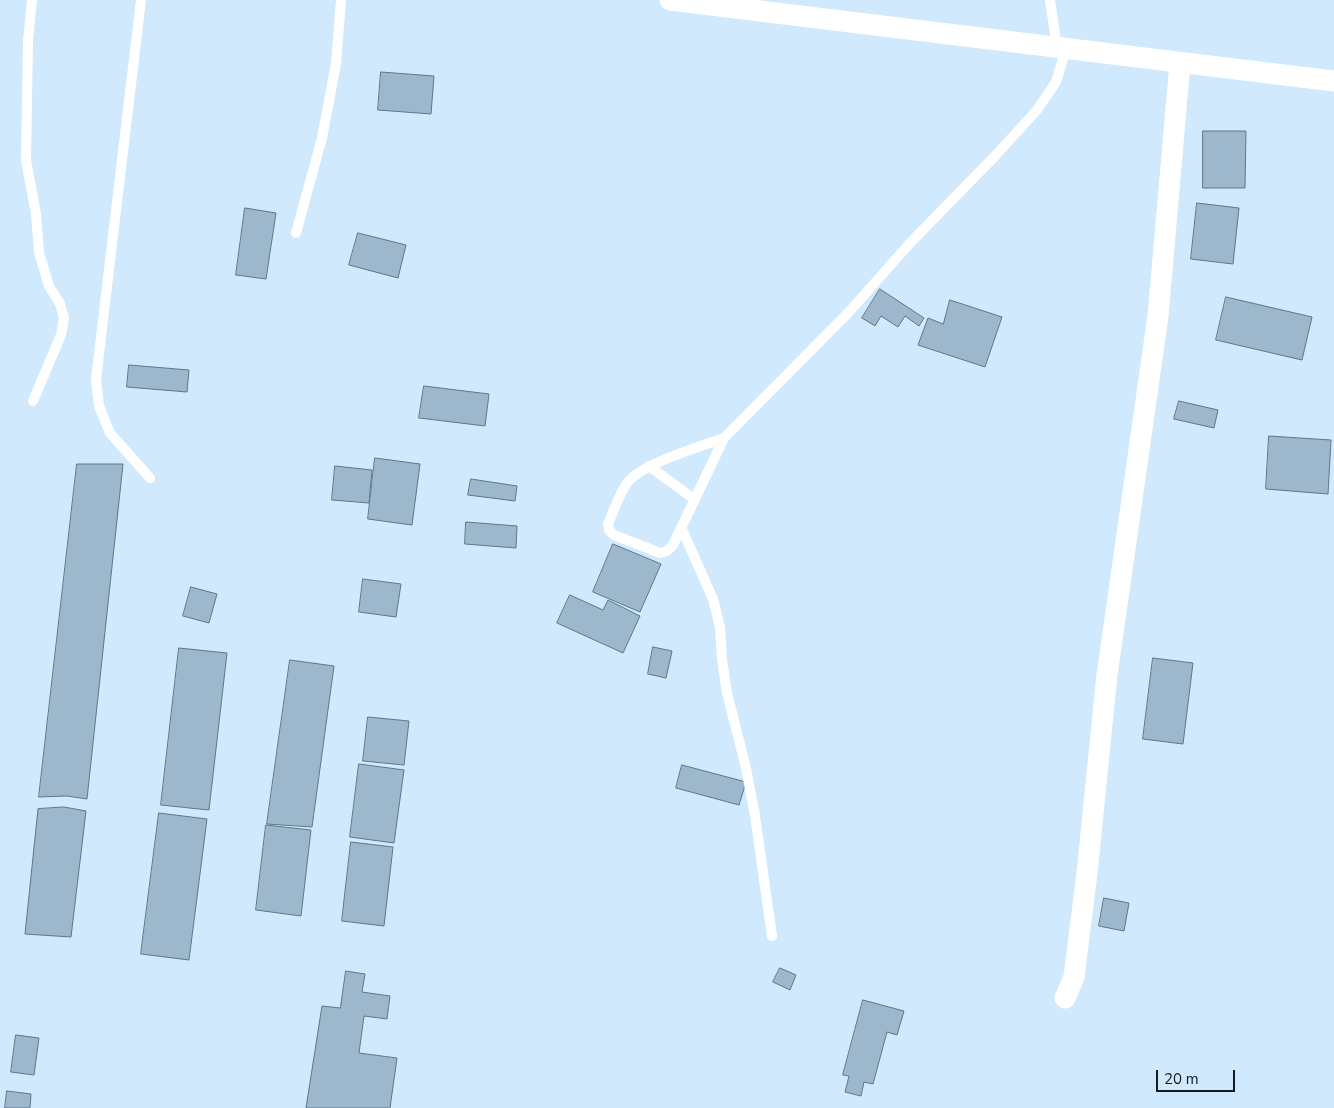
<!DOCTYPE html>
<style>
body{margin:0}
#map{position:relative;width:1334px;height:1108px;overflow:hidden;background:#d0e9fc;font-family:"Nunito Sans",sans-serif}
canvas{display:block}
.scale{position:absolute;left:1156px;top:1070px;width:79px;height:22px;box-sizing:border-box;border:2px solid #111c25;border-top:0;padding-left:6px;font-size:15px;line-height:18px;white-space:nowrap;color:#111c25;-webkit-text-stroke:4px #d0e9fc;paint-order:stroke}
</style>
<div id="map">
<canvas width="1334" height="1108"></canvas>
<div class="scale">20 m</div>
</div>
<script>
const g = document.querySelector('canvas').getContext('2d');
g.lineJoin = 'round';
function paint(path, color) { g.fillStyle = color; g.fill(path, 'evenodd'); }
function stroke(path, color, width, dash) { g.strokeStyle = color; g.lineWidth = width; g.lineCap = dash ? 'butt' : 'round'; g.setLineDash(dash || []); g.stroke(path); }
const building = new Path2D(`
 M381,72L434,76L431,114L378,110Z
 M1203,131H1246L1245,188H1203Z
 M1197,203L1239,208L1233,264L1191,259Z
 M245,208L276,213L266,279L236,275Z
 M358,233L406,245L398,278L349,265Z
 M880,289L924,318L919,326L905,316L898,327L881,316L875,326L862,318Z
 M1226,297L1312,317L1302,360L1216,340Z
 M950,300L1002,317L985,367L918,345L928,318L943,324Z
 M129,365L189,370L187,392L127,387Z
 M424,386L489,394L485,426L419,418Z
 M1179,401L1218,410L1214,428L1174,419Z
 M1269,436L1331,440L1328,494L1266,489Z
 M375,458L420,464L412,525L368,519Z
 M77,464H123L87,799L67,796L39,797Z
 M335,466L372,470L369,503L332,500Z
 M471,479L517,486L515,501L468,495Z
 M466,522L517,526L516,548L465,544Z
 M613,544L661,564L640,612L593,592Z
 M363,579L401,584L396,617L359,612Z
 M191,587L217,594L209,623L183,616Z
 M570,595L603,610L608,600L640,616L623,653L557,623Z
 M653,647L672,651L666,678L648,674Z
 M179,648L227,653L209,810L161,805Z
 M1153,658L1193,663L1183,744L1143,739Z
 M290,660L334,666L312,827L267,824Z
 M368,717L409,721L404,765L363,761Z
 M359,764L404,770L394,843L350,837Z
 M682,765L746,782L739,805L676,788Z
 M64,807L86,811L71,937L25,934L38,809Z
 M159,813L207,819L189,960L141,954Z
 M266,825L311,830L301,916L256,910Z
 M351,842L393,847L384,926L342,921Z
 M1104,898L1129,903L1124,931L1099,926Z
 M780,968L796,975L790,990L773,982Z
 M346,971L365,974L362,992L390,996L387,1019L364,1016L359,1053L397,1058L390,1108H306L322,1006L340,1008Z
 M863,1000L904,1011L897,1035L887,1032L873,1084L864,1082L861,1096L845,1092L849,1076L843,1075Z
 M16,1035L39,1038L34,1075L11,1072Z
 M7,1091L31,1094L30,1108H5Z`);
paint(building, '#9db8cd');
stroke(building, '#5b778c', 1);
stroke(new Path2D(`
 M32,0L28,41L26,160L36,214L39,252L49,286L60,304L64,318L61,335L33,401
 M141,0L96,379L99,406L110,433L150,478
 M1050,0L1057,48
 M296,233L322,138L336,64L341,0
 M724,438C700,447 643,463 628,482C620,492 613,512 608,524L609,530L614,535L660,553L667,551L673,545L724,438L849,312L911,242L996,155L1037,110L1056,82L1066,49
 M649,466L694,499
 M681,527L713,599L720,627L722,659L727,693L746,768L755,816L772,936`), '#fff', 10);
stroke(new Path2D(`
 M670,0L1334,81
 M1065,998L1074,977L1087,873L1107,675L1158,316L1180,63`), '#fff', 21);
</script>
